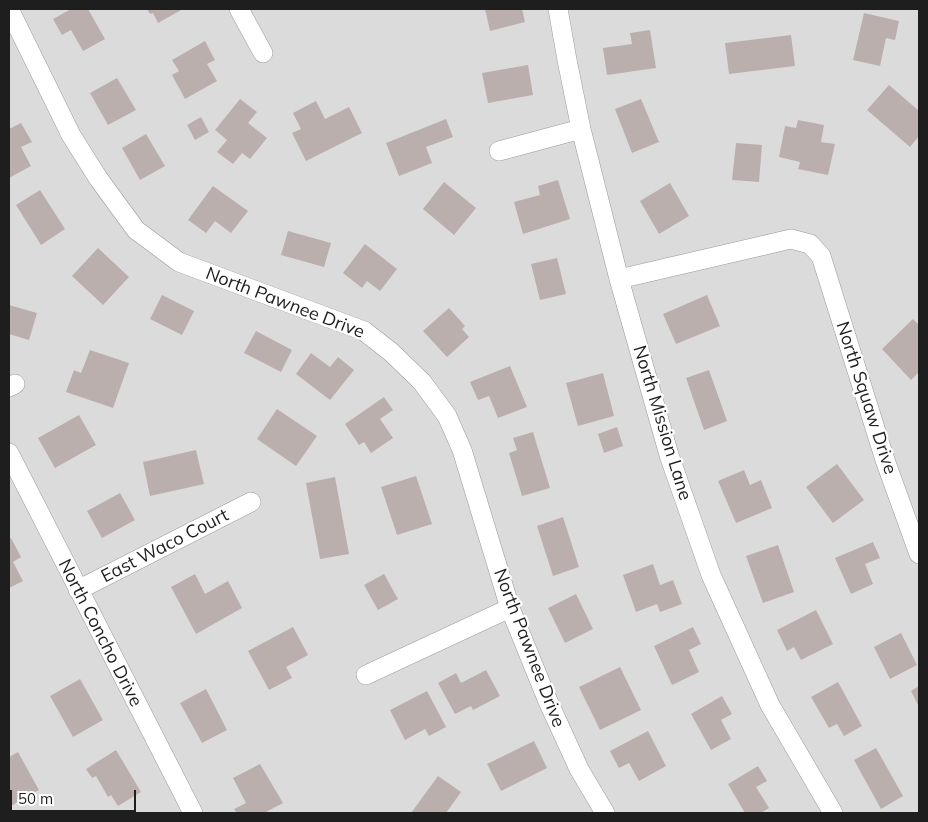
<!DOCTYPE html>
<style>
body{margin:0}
#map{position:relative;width:928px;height:822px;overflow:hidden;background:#efe8e5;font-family:Mulish,sans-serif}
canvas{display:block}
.frame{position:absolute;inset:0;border:10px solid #1e1e1e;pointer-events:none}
.scale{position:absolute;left:10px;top:790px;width:126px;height:22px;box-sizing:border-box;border:2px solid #1e1e1e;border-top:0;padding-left:6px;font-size:15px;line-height:18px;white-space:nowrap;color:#1e1e1e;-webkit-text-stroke:4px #fff;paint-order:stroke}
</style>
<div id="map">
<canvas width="928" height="822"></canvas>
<div class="frame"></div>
<div class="scale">50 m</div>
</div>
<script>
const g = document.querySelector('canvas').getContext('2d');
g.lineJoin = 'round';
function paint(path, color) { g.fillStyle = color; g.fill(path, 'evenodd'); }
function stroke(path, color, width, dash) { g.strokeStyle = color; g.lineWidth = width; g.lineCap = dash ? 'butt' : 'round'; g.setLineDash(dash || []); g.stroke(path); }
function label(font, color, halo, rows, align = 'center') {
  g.font = font + ' Mulish,sans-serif'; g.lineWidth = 4.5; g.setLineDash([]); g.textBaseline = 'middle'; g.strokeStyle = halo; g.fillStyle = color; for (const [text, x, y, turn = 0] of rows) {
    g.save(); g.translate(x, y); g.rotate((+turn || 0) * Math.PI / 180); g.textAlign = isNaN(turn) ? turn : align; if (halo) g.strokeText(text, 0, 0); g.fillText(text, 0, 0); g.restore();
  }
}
paint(new Path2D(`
 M9,9H919V813H9Z`), '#dcdbdc');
paint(new Path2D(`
 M71,9H88L105,39L83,51L71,30L62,35L53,19Z
 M147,9H183L158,23L153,13L150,14Z
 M485,9H522L525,22L490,31Z
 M864,13L899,21L895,40L886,38L880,66L853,60Z
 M650,30L656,68L607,75L603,48L632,44L630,33Z
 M791,35L795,66L729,74L725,43Z
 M205,41L215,60L207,64L217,81L185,99L172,75L179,71L172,60Z
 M528,65L533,95L488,103L482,73Z
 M117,78L136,110L108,125L90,93Z
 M889,85L919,111V136L910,147L867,110Z
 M240,99L257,112L248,123L267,138L250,159L242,153L233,164L217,152L227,140L215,130Z
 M641,99L659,142L632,153L615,109Z
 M316,101L325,119L349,107L362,133L306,161L292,133L301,129L293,113Z
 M201,117L209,132L195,140L187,125Z
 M446,119L453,137L426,147L432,163L399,176L386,143Z
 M798,120L824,125L821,142L835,144L828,175L798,169L800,162L779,157L785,126L796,128Z
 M21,123L32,142L21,147L31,166L9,178V129Z
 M146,134L165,166L140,180L122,148Z
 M736,143L762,145L759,182L732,180Z
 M558,180L570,219L523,234L514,202L540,195L538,186Z
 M444,182L476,208L454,235L423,209Z
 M670,183L689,216L659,234L640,201Z
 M213,186L248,211L231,233L215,221L206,233L188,220Z
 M40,190L65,229L41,245L16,205Z
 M288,231L331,243L324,267L281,255Z
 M365,244L397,269L380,291L367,281L362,288L343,273Z
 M98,248L129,277L103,305L72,276Z
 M557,258L566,294L540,300L531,264Z
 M162,295L194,311L182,335L150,319Z
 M707,295L720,326L676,344L663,314Z
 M9,305L37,313L29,340L9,334Z
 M449,308L465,326L462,329L469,337L447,357L423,331Z
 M913,319L919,325V372L911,380L882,349Z
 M256,331L292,350L281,372L244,353Z
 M90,350L129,363L113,408L66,392L74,370L81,373Z
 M311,353L330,367L338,357L354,370L330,400L296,374Z
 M510,366L527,407L498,418L489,396L478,400L470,382Z
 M709,370L727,421L704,430L686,378Z
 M603,373L614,416L578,426L566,383Z
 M384,397L393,410L380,419L393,438L371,453L364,442L359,445L345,424Z
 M277,409L317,436L296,466L257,439Z
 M79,415L96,445L55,468L38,438Z
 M617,427L623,446L604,453L598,434Z
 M533,432L550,488L522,496L509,453L517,450L513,438Z
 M196,450L204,484L150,496L143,462Z
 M837,464L864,500L833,523L806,487Z
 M744,470L750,485L761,480L772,508L736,523L718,481Z
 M416,476L432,524L397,535L381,487Z
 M335,477L349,554L320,559L306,483Z
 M120,493L135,520L102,538L87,511Z
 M563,517L579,567L553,576L537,526Z
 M11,538L21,557L13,562L23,581L9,588V539Z
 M873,542L880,558L865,564L873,584L851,594L835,558Z
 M778,545L794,592L763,603L746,556Z
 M653,564L660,585L673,580L682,604L660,612L657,604L636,612L623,575Z
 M195,574L205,594L228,581L242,608L196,634L171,587Z
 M384,574L398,599L378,610L364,585Z
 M576,594L593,629L565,643L548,608Z
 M816,610L833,644L801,660L794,647L787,651L777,630Z
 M293,627L308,655L286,667L292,678L269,690L248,651Z
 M693,627L701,644L689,650L699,672L672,685L654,646Z
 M901,633L917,665L890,679L874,647Z
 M620,667L641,710L600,730L579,687Z
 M486,670L500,696L473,710L471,706L455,714L438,683L456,673L461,683Z
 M80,679L103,720L73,737L50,696Z
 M838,682L862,726L844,736L837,724L829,728L811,697Z
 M919,686V707L911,691Z
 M206,689L227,730L202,743L180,703Z
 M427,691L446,727L429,736L425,729L405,740L390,710Z
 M722,696L732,714L721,720L731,739L711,750L691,714Z
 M648,731L666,766L639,781L629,763L619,768L610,751Z
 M534,741L547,768L501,791L487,764Z
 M876,748L903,796L881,809L854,760Z
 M116,750L141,792L118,806L111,795L108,797L96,776L92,778L86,769Z
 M18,752L39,790L11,806L9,802V757Z
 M260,764L283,803L264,813H237L234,809L246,803L233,778Z
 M758,766L767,781L756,787L769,808L761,813H745L728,784Z
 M438,776L461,792L446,813H411Z`), '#bbafae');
const street = new Path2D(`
 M9,9L71,135L98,178L136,230L179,262L364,331L391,352L422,382L447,416L462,450L510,608L547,699L579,769L605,813
 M239,9L263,53
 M558,9L567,60L581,129L619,279L669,455L711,575L770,705L833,813
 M499,151L581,129
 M619,279L791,239L810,244L821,256L885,460L919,554
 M9,387L15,384
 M9,453L193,813
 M78,590L251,502
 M366,675L510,608`);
stroke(street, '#9b9b9b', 20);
stroke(street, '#fff', 19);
label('18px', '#1e1e1e', '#fff', [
 ["North Pawnee Drive",285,303,21],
 ["North Squaw Drive",866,398,72],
 ["North Mission Lane",662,423,73],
 ["East Waco Court",165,546,-27],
 ["North Concho Drive",100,633,63],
 ["North Pawnee Drive",529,648,69]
]);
</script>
